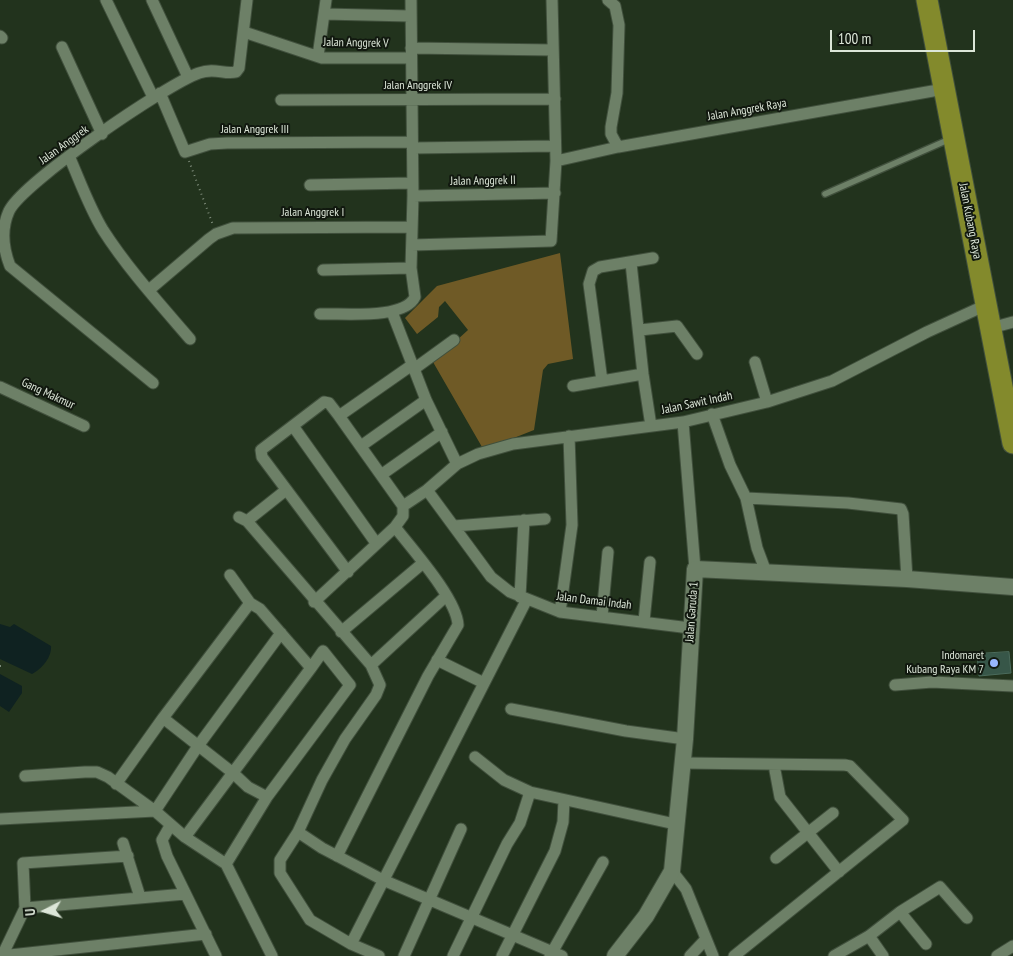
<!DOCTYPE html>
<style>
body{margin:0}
#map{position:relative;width:1013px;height:956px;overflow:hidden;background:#22331d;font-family:"PT Sans Narrow",sans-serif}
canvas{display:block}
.north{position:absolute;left:20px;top:886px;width:50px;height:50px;-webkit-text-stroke:4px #11180f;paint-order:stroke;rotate:265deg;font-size:14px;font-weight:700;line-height:20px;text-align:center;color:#dce6d8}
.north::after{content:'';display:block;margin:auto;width:18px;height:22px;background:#dce6d8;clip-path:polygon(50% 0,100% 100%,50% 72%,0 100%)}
.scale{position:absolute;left:830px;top:30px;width:145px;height:22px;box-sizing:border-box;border:2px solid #dce6d8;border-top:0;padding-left:6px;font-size:15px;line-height:18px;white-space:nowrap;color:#dce6d8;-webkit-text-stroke:4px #11180f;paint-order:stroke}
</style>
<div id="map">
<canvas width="1013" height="956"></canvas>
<div class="north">U</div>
<div class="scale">100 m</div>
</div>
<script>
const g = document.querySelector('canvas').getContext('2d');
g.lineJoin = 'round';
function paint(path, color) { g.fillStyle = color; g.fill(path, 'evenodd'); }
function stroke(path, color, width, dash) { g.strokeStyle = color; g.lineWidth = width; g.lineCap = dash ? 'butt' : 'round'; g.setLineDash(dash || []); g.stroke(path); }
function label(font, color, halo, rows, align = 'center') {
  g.font = font + ' "PT Sans Narrow",sans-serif'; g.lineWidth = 4; g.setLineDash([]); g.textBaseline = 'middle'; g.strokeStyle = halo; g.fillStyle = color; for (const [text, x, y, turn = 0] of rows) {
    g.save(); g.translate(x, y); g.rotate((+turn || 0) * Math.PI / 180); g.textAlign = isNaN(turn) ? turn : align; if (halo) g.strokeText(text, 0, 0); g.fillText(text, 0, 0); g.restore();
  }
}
paint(new Path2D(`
 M560,253L573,359L548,364L543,370L534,430L486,449L482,447L433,362L468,330L445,301L439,307L438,317L417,334L405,318L437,286Z`), '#6f5a26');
paint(new Path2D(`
 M0,624L10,627L14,624L51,646C52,657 42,669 32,674L0,659Z
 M0,674L22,686V693L9,712L0,706Z`), '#0f2221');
const building = new Path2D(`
 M1009,652L1011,673L979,676L977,654Z`);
paint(building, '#375648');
stroke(building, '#4b6b5c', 1);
const lane = new Path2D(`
 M825,194L950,139`);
const street = new Path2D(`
 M106,0L153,97
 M152,0L188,77
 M608,0L615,6L619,25L617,93L611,127V134L618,147
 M324,14L410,16
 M244,32L322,58H411
 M0,36L2,38
 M62,47L102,134
 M411,48L553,50
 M318,56L326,0
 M160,93L185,152L210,144L227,143L412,142
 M281,100L555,99
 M413,148L555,146
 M69,156C80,181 89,207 103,230C128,269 160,304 190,339
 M556,161L618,147L944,89
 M310,185L411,183
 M413,196L555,193
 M412,245L551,241L556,161L552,0
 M631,263L643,374L651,426
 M323,270L411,268
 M149,290L209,239L216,234L233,228L411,227
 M320,314C343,313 404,320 415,297L411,268L413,196L411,0
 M991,328L1013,322
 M640,330L677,326L697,354
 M755,362L767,402
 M414,369L454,340
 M643,374L602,381L589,284L593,271L600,267L653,258
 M153,383L10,266C3,248 1,229 9,211C22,183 167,84 199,73C215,67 224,75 236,72L239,68L247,0
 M573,386L602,381
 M0,387L84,426
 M712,414L730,465L746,498L757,548L766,572
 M339,416L403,506
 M683,422L695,569
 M293,426L376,543
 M361,446L426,400
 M457,464L478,454L513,444L683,422L767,402L832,381L927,332L986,305
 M381,475L442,432
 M427,490L491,577L510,592L560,612L690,628
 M746,498L848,503L901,509L903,514L907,579
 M239,517L247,521L371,665L380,685L376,695L345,739L322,780L298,832L280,860V873L310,920L351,944L379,956
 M247,521L286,490
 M454,526L545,519
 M348,572L262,457L261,450L324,402L329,403L339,416L412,365
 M520,597L524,520
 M314,602L395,527L403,516V506L427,490L457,464L426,400L392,312
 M560,612L572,525L569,436
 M602,616L608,552
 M644,621L650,562
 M341,632L423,563
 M437,660L484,683
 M371,665L446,596
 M895,685L932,682L1013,686
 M511,709L626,731L685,739
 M163,718L233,773L248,787L267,797
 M475,757L504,780L530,792L675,824
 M683,763L845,765L850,766L903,820L734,956
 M774,765L780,797L839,872
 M25,776L85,772H97L108,777L155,811L185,837L226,864L272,956
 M116,784L163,718L250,603
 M0,819L155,811L198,746L281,633
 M170,826L162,840L167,856L216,956
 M298,832L322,848L383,880L562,956
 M185,837L311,668
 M123,843L140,897
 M337,856L428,676L458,625C457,599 412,549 395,527
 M776,858L833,813
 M226,864L267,797L350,685L323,651L311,668L260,609L250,603L230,575
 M672,871L686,889L713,956
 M25,908L23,863L128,856
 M900,912L926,944
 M869,936L883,956
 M351,944L526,601
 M0,956L206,934
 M2,956L25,908L185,894
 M404,956L461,829
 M453,956L507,844L520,823L530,792
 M502,956L555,851L563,822L564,800
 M550,956L603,862
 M690,956L706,939
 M834,956L869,936L900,912L940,887L967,918
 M997,956L1013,946`);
const secondary = new Path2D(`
 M615,956L646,916L672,871L685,739L695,569L907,579L1013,587`);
const highway = new Path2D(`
 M927,0L1013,443`);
stroke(lane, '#41503d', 8);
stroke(street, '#41503d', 13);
stroke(secondary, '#41503d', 18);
stroke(highway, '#41503d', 23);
stroke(new Path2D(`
 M189,161L213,225
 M0,666H2`), '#7d8b79', 2, [1, 4]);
stroke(lane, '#6d8067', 5.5);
stroke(street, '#6d8067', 11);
stroke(secondary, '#6d8067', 16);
stroke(highway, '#838a2c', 21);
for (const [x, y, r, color] of [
 [994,663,5,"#98b6fd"]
]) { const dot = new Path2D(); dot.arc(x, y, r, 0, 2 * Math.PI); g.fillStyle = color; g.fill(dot); stroke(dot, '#11180f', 2); }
label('12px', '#dce6d8', '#11180f', [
 ["Jalan Anggrek V",356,43,1],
 ["Jalan Anggrek IV",418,86],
 ["Jalan Anggrek Raya",747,110,-10],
 ["Jalan Anggrek III",255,130],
 ["Jalan Anggrek",64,145,-36],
 ["Jalan Anggrek II",483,181,-1],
 ["Jalan Anggrek I",313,213],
 ["Jalan Kubang Raya",970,221,79],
 ["Gang Makmur",48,394,25],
 ["Jalan Sawit Indah",697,403,-12],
 ["Jalan Damai Indah",594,601,7],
 ["Jalan Garuda 1",692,612,-86]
]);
label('12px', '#dce6d8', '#11180f', [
 ["Indomaret",984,656],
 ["Kubang Raya KM 7",984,670]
], 'right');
</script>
